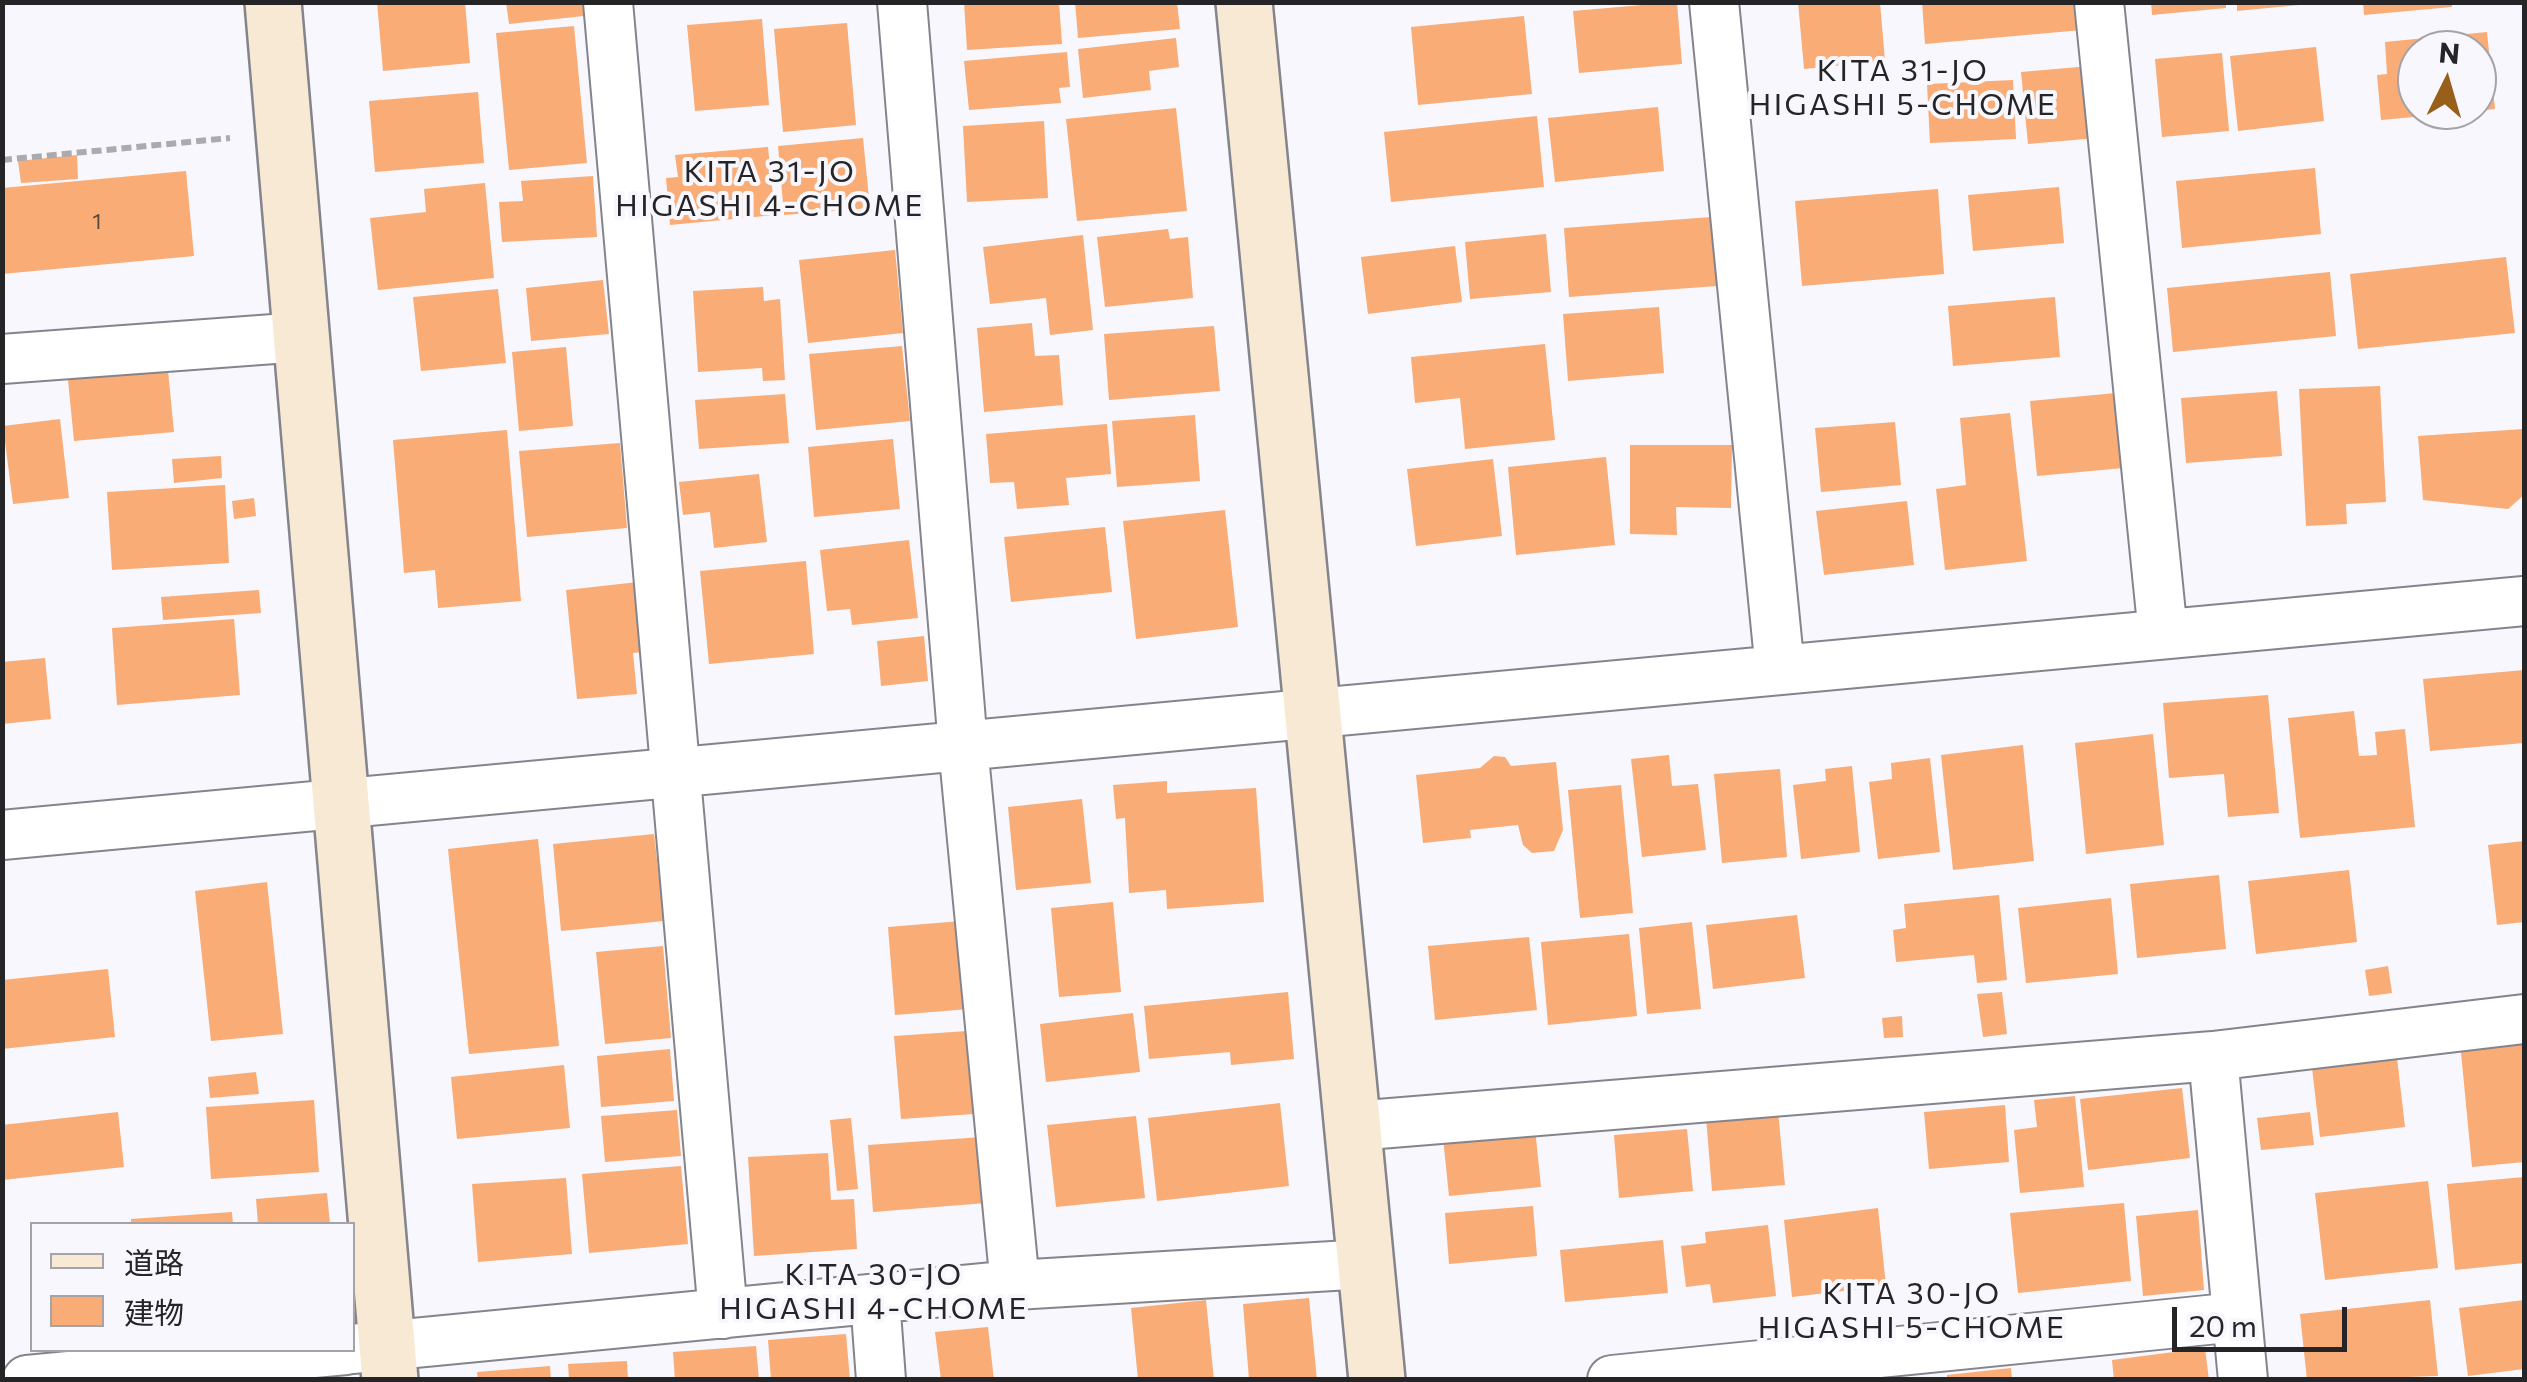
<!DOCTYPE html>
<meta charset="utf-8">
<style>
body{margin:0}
#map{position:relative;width:2527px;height:1382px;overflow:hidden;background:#f7f7fd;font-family:Commissioner,"Noto Sans JP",sans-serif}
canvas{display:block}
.frame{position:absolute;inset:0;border:5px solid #252528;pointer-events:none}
.legend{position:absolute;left:30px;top:1222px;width:325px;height:130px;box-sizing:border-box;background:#f7f7fd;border:2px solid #a3a3a8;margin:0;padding:12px 18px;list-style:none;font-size:30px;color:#252528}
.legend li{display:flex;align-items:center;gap:20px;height:50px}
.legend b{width:50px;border:2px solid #a3a3a8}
.north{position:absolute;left:2397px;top:30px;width:100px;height:100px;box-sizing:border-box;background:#f7f7fd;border:2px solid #a3a3a8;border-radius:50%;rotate:5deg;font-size:28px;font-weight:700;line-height:40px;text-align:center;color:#252528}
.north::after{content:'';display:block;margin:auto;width:35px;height:45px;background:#985f1b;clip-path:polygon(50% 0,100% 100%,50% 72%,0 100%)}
.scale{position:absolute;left:2172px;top:1307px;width:175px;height:45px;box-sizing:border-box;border:5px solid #252528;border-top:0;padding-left:12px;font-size:30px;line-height:35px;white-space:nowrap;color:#252528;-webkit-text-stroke:8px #f7f7fd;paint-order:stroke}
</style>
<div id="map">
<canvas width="2527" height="1382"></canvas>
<div class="frame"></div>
<ul class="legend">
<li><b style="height:12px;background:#f8e9d5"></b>道路</li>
<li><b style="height:28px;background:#f9ac76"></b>建物</li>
</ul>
<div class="north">N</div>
<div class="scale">20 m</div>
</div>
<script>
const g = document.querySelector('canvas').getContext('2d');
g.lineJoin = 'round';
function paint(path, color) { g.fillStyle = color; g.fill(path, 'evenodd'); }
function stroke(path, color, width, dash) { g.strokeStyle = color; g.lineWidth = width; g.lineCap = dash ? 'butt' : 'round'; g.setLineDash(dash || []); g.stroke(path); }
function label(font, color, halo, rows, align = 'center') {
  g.font = font + ' Commissioner,sans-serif'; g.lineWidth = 8; g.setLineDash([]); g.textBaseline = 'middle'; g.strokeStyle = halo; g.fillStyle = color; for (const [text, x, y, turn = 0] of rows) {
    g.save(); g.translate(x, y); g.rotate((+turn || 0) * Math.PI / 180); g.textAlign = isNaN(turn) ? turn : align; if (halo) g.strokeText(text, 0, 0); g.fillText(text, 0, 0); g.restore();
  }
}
paint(new Path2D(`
 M377,2H465L470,63L383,71Z
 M506,2H592L593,15L509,24Z
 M964,2H1059L1062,44L967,50Z
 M1075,2H1177L1180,29L1078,38Z
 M1677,2L1682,64L1579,73L1573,11Z
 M1798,2H1880L1885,61L1804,69Z
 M1922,2H2079L2082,30L1925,44Z
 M2151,2H2226V8L2152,15Z
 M2237,2H2299V5L2237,11Z
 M2363,2H2452V7L2364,15Z
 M1524,16L1532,94L1418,105L1411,27Z
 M762,19L769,105L695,111L687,25Z
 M847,23L856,125L783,132L774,29Z
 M574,26L587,163L509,170L496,33Z
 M2487,32L2495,109L2477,111V50H2417V110L2458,113L2381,120L2377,75L2387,74L2385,42Z
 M1176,38L1179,67L1149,71L1151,90L1083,98L1078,49Z
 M2316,47L2324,121L2238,131L2230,56Z
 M1067,52L1070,87L1059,88L1061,103L969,110L964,61Z
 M2222,53L2229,131L2162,137L2155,59Z
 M2090,66L2096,138L2028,144L2021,72Z
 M2013,80L2016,139L1930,143L1927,84Z
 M478,92L484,163L375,172L369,101Z
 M1658,107L1664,171L1555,182L1548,118Z
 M1176,108L1187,211L1077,221L1066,119Z
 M1537,116L1544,187L1391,202L1384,132Z
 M1044,121L1048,198L967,202L963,126Z
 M863,138L870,208L784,215L778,146Z
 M768,147L775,215L670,225L666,178L678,177L675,155Z
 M77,155L78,179L21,183L18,161Z
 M2315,168L2321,234L2182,248L2176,181Z
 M186,171L194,256L2,274V188Z
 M593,176L597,237L502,242L499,202L523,201L521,181Z
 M485,183L494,278L378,290L370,218L426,212L424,189Z
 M2059,187L2064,243L1973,251L1968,195Z
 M1938,189L1944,274L1802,286L1795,201Z
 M1711,217L1717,286L1569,297L1564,228Z
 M1168,229L1170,239L1188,237L1193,298L1105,307L1097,237Z
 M1546,234L1551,292L1470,299L1465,242Z
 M1083,235L1093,330L1050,335L1046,298L990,304L983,247Z
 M1455,246L1462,302L1368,314L1361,257Z
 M895,250L903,333L808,343L799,260Z
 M2506,257L2515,333L2358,349L2350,274Z
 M2330,272L2336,336L2173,352L2167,288Z
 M603,280L609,334L531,341L526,288Z
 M763,287L764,301L780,299L785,380L763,381L762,368L698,372L693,291Z
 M498,289L506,363L421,371L413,297Z
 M2055,297L2060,357L1953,366L1948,306Z
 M1659,307L1664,373L1568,381L1563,314Z
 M1032,323L1035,356L1059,355L1063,405L984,412L977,328Z
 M1214,326L1220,391L1109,400L1104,334Z
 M1545,344L1555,440L1465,449L1460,398L1415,403L1411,357Z
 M902,346L910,421L816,430L809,354Z
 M566,347L573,426L519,431L512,352Z
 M167,360L174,432L74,441L67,370Z
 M2380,386L2386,502L2346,504L2347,524L2306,526L2299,389Z
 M2277,391L2282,456L2186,463L2181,398Z
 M2116,393L2123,468L2037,476L2030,401Z
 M785,394L789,443L699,449L695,400Z
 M2010,413L2027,561L1945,570L1936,489L1966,485L1960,418Z
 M1195,415L1200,481L1117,487L1112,421Z
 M60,419L69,498L13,504L3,426Z
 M1895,422L1901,485L1821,492L1815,428Z
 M1107,424L1111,474L1066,478L1069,505L1017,509L1014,482L990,483L986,434Z
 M2524,429V495L2508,509L2423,500L2418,436Z
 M507,430L521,601L438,608L435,570L404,573L393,440Z
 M893,439L900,509L814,517L808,447Z
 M620,443L627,528L527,537L519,451Z
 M1630,445H1732L1731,508L1676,507L1677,535L1630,534Z
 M221,456L222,478L174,483L172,459Z
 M1606,457L1615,545L1516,555L1508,467Z
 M1493,459L1502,536L1416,546L1407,469Z
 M759,474L767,542L714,548L710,512L683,515L679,482Z
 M225,485L229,563L112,570L107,492Z
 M254,498L256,516L234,519L232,501Z
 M1907,501L1914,565L1824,575L1816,511Z
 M1225,510L1238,627L1136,639L1123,521Z
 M1105,527L1112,592L1011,602L1004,537Z
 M909,540L918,618L852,625L850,609L827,611L820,550Z
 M806,561L814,654L709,664L700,571Z
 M638,582L645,652L633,653L637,694L577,699L566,590Z
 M259,590L261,613L163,620L161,597Z
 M234,619L240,695L117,705L112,628Z
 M924,636L928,681L881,686L877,641Z
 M45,658L51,719L2,724V662Z
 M2524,670V743L2430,751L2423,679Z
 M2268,695L2279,813L2228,817L2224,774L2169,778L2163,703Z
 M2354,711L2359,756L2377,755L2375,732L2405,729L2415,827L2300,838L2288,718Z
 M2153,734L2164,845L2086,854L2075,743Z
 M2023,745L2034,861L1953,870L1941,755Z
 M1669,755L1672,786L1698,784L1706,850L1642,857L1631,759Z
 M1494,756L1505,757L1511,766L1556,762L1563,830L1554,851L1532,853L1523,845L1518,825L1470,830L1471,838L1423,843L1416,775L1480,768Z
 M1930,758L1940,852L1878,859L1869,782L1892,779L1891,763Z
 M1852,766L1860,852L1801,859L1793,785L1826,781L1825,769Z
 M1780,769L1787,857L1722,863L1714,774Z
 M1167,781V793L1256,788L1264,902L1167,909L1166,890L1129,893L1125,818L1116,819L1113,785Z
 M1621,785L1633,913L1580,918L1568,790Z
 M1082,799L1091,883L1016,890L1008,807Z
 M654,834L664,921L561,931L553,844Z
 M538,839L559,1046L469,1054L448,849Z
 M2524,841V922L2497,925L2488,845Z
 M2349,870L2357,942L2256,954L2248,881Z
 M2219,875L2226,949L2137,958L2130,884Z
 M267,882L283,1034L211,1041L195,891Z
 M1999,895L2007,980L1977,983L1974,955L1896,962L1893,930L1906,928L1904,904Z
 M2111,898L2118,974L2026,983L2018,908Z
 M1113,902L1121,992L1059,997L1051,908Z
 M1797,915L1805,978L1713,989L1706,925Z
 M961,921L969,1009L895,1015L888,927Z
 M1692,922L1701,1009L1647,1014L1639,928Z
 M1629,934L1637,1016L1548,1025L1541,942Z
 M1529,937L1537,1010L1435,1020L1428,946Z
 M663,946L671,1038L605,1044L596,952Z
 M2388,966L2392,993L2369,996L2365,970Z
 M108,969L115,1037L2,1049V980Z
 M1288,992L1294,1059L1231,1065L1230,1052L1149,1059L1144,1006Z
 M2002,992L2007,1034L1983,1037L1977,994Z
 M1133,1013L1140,1072L1046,1082L1040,1024Z
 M1902,1016L1903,1037L1884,1038L1882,1018Z
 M967,1031L974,1114L901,1119L894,1036Z
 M2524,1035V1162L2472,1167L2460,1042Z
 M670,1049L674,1101L601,1107L597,1056Z
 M2396,1049L2405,1127L2320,1137L2311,1059Z
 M564,1065L570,1128L457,1139L451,1077Z
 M256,1072L259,1094L210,1098L208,1077Z
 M2182,1088L2190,1158L2088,1170L2080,1099Z
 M2075,1096L2084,1187L2020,1193L2014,1130L2037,1127L2034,1100Z
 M314,1100L319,1172L211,1179L206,1107Z
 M1280,1103L1289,1186L1157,1201L1148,1118Z
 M2005,1105L2009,1162L1929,1169L1924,1112Z
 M677,1110L681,1156L605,1162L601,1116Z
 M1778,1111L1785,1185L1712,1191L1706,1117Z
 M118,1112L124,1167L2,1180V1125Z
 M2310,1112L2314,1145L2261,1150L2257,1118Z
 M1136,1116L1145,1198L1056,1207L1047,1125Z
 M851,1118L858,1189L837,1191L830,1120Z
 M1535,1128L1541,1187L1449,1196L1443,1138Z
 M1687,1129L1693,1191L1619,1198L1614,1135Z
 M982,1137L986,1203L873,1212L868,1145Z
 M828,1153L831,1200L854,1199L857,1249L754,1256L748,1157Z
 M681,1166L688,1244L589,1253L582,1174Z
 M2524,1177V1263L2455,1270L2447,1184Z
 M566,1178L572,1254L478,1262L472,1184Z
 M2428,1181L2438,1268L2325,1280L2315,1193Z
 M327,1193L330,1224H258L256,1199Z
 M2124,1203L2131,1281L2018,1293L2010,1213Z
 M1533,1206L1537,1256L1449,1264L1445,1213Z
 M1878,1208L1886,1286L1792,1297L1784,1220Z
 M2198,1210L2204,1290L2143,1296L2136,1216Z
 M232,1212L233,1224H131V1219Z
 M1768,1225L1776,1296L1713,1303L1710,1284L1686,1287L1681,1246L1706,1243L1705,1232Z
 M1663,1240L1668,1293L1565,1302L1560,1250Z
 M1309,1298L1317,1380H1249L1243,1304Z
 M1206,1300L1214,1380H1138L1131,1308Z
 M2430,1300L2438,1376L2307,1380L2300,1314Z
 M2524,1300V1369L2468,1376L2459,1308Z
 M988,1327L994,1380H941L935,1332Z
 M846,1334L850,1380H771L768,1340Z
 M756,1346L759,1380H675L673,1352Z
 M2205,1348L2209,1380H2114L2112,1360Z
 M627,1361L628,1380H569L568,1364Z
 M550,1366L551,1380H478L477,1372Z
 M2011,1368L2012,1380H1947V1375Z`), '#f9ac76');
const street = new Path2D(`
 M608,2L723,1314
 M902,2L963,746L1015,1285
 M1714,2L1780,670
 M2099,2L2163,634
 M2,359L301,337
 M2,835L2524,601
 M2213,1056L2243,1380
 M1354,1126L2213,1056L2524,1019
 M875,1299L881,1380
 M352,1349L1015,1285L1366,1264
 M27,1380L346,1350
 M1612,1380L2237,1317`);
const secondary = new Path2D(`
 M273,2L390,1380
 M1244,2L1377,1380`);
stroke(street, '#84848d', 52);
stroke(secondary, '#84848d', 60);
stroke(new Path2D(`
 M2,160L230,138`), '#aaaaaf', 6, [10, 5]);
stroke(street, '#fff', 48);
stroke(secondary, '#f8e9d5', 55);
label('22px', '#5a473c', null, [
 ["1",97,222]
]);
g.letterSpacing = '2.5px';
label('30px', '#252528', '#f7f7fd', [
 ["KITA 31-JO",1903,71],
 ["HIGASHI 5-CHOME",1903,105],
 ["KITA 31-JO",770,172],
 ["HIGASHI 4-CHOME",770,206],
 ["KITA 30-JO",874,1275],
 ["HIGASHI 4-CHOME",874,1309],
 ["KITA 30-JO",1912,1294],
 ["HIGASHI 5-CHOME",1912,1328]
]);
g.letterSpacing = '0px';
</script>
